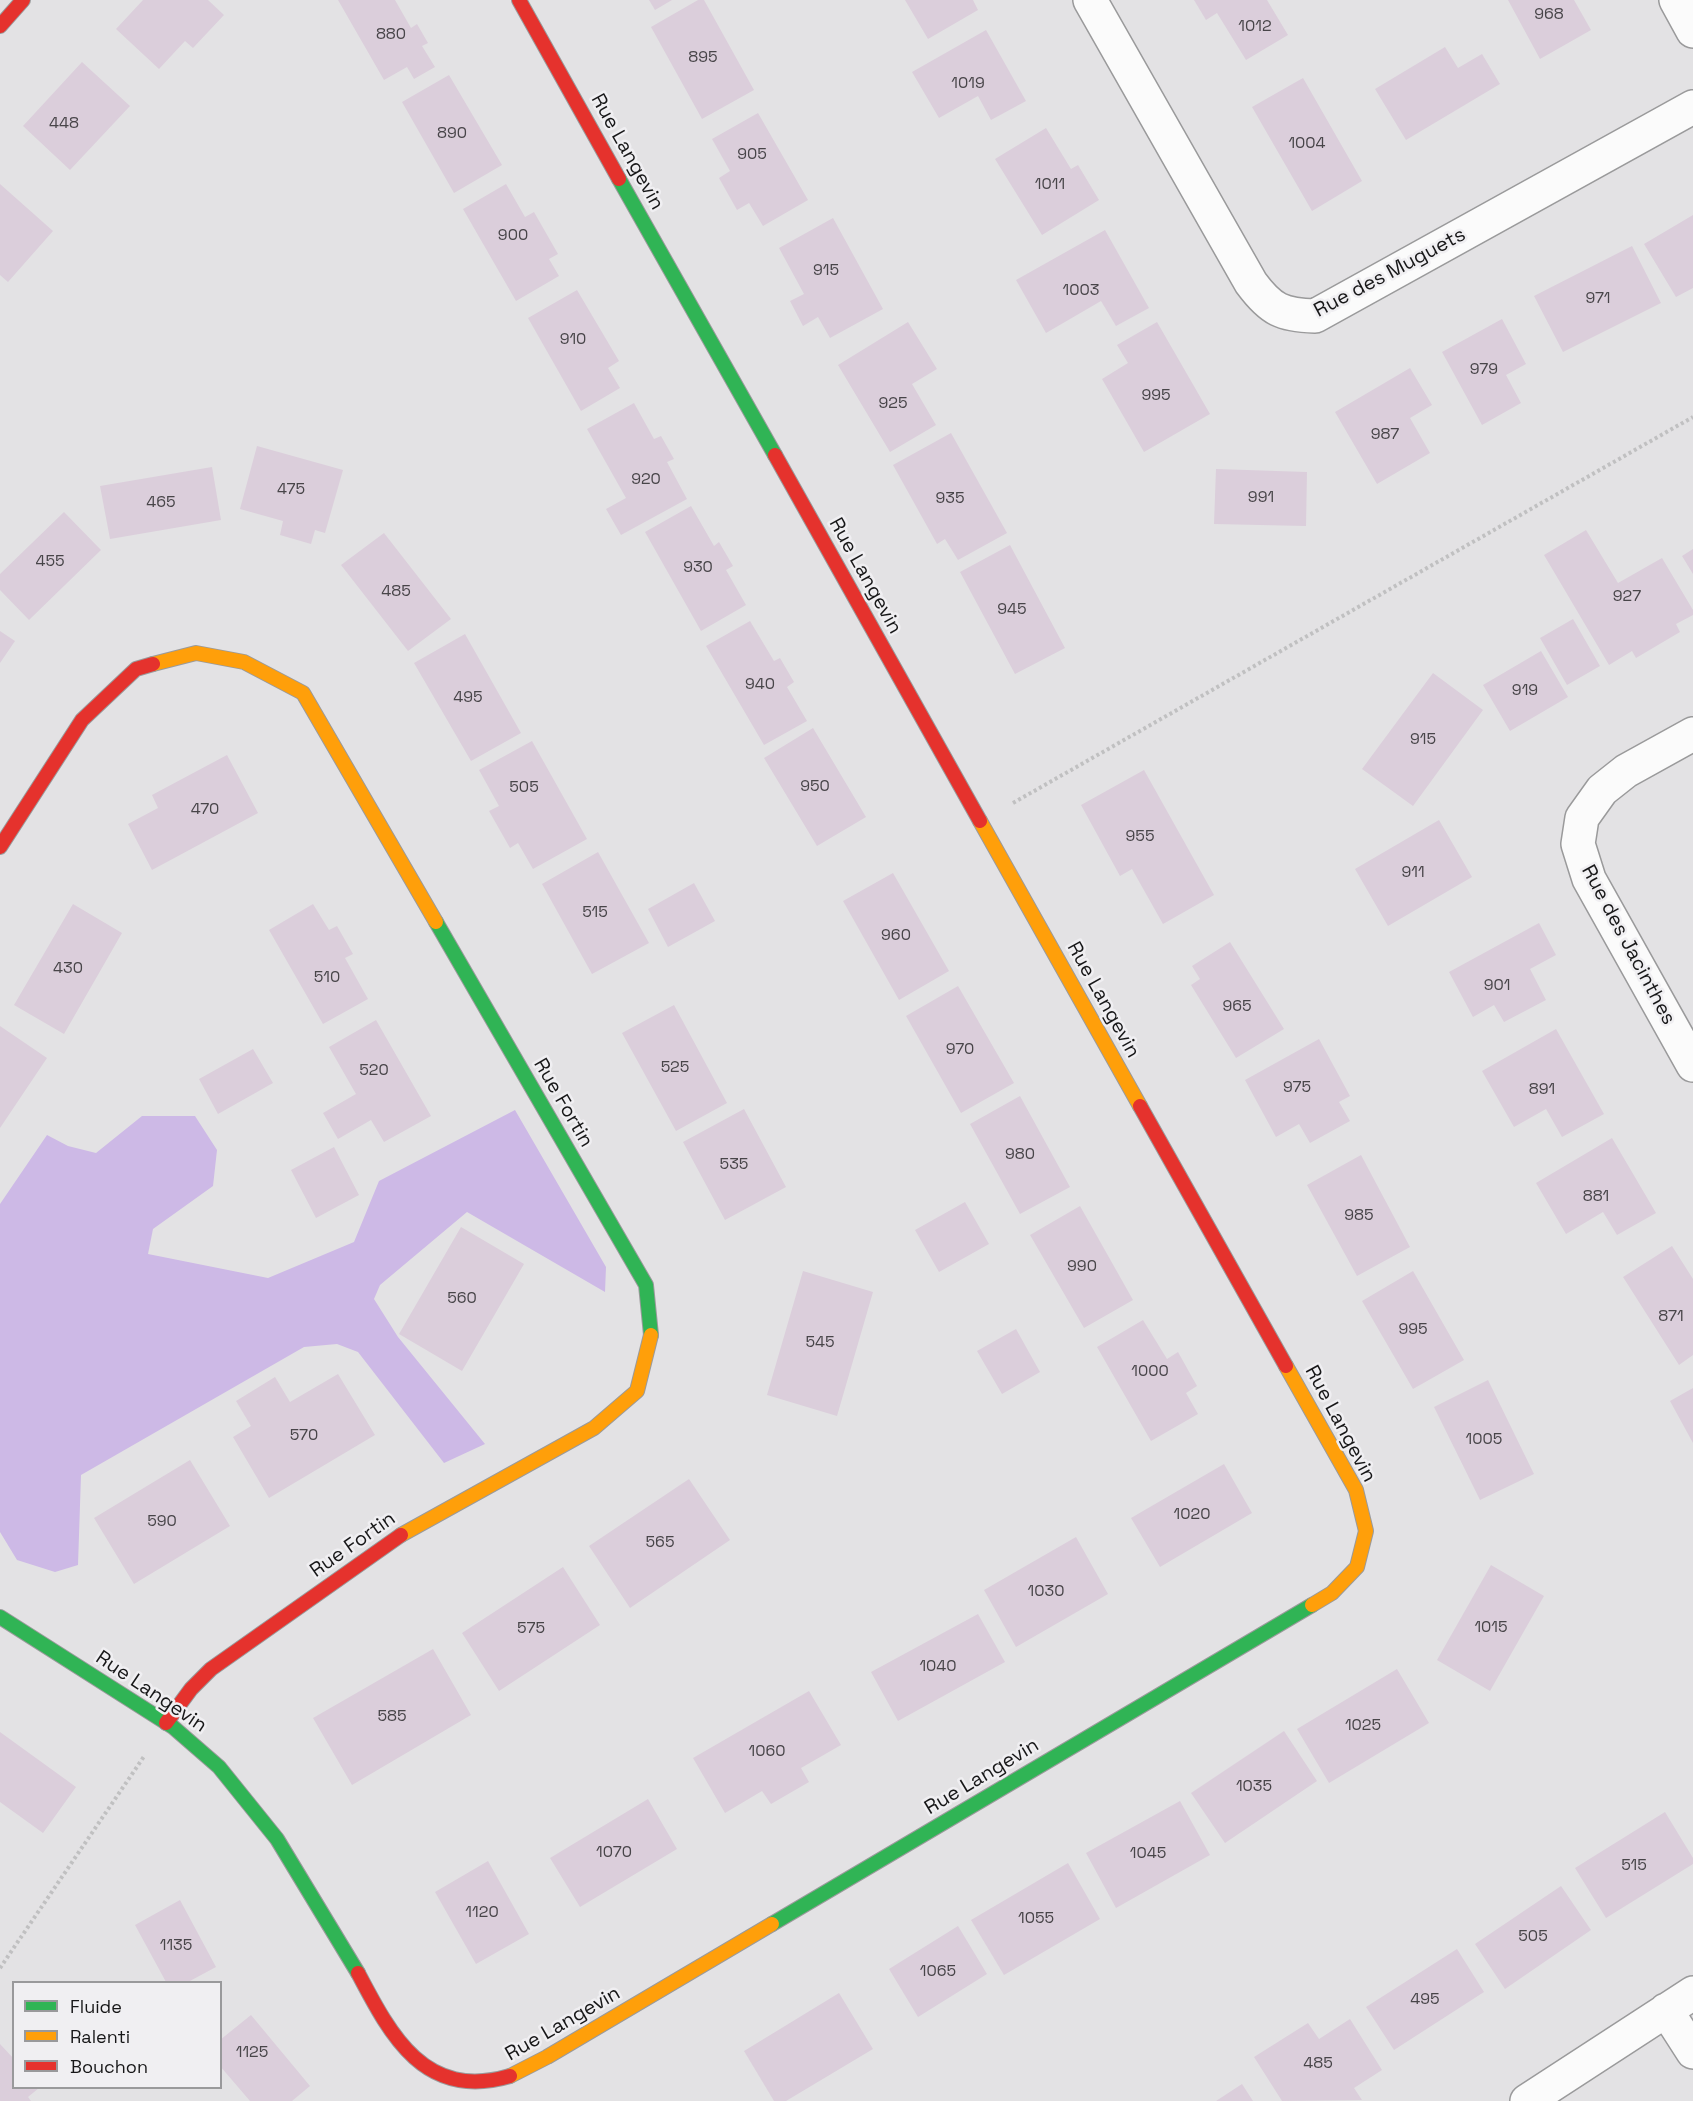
<!DOCTYPE html>
<style>
body{margin:0}
#map{position:relative;width:1693px;height:2101px;overflow:hidden;background:#e3e2e4;font-family:"Space Grotesk",sans-serif}
canvas{display:block}
.legend{position:absolute;left:12px;top:1981px;width:210px;height:108px;box-sizing:border-box;background:#f0eff2;border:2px solid #99999b;margin:0;padding:8px 10px;list-style:none;font-size:18px;color:#171718}
.legend li{display:flex;align-items:center;gap:12px;height:30px}
.legend b{width:30px;border:2px solid #99999b}
</style>
<div id="map">
<canvas width="1693" height="2101"></canvas>
<ul class="legend">
<li><b style="height:8px;background:#30b455"></b>Fluide</li>
<li><b style="height:8px;background:#ff9f0a"></b>Ralenti</li>
<li><b style="height:8px;background:#e5322d"></b>Bouchon</li>
</ul>
</div>
<script>
const g = document.querySelector('canvas').getContext('2d');
g.lineJoin = 'round';
function paint(path, color) { g.fillStyle = color; g.fill(path, 'evenodd'); }
function stroke(path, color, width, dash) { g.strokeStyle = color; g.lineWidth = width; g.lineCap = dash ? 'butt' : 'round'; g.setLineDash(dash || []); g.stroke(path); }
function label(font, color, halo, rows, align = 'center') {
  g.font = font + ' "Space Grotesk",sans-serif'; g.lineWidth = 5; g.setLineDash([]); g.textBaseline = 'middle'; g.strokeStyle = halo; g.fillStyle = color; for (const [text, x, y, turn = 0] of rows) {
    g.save(); g.translate(x, y); g.rotate((+turn || 0) * Math.PI / 180); g.textAlign = isNaN(turn) ? turn : align; if (halo) g.strokeText(text, 0, 0); g.fillText(text, 0, 0); g.restore();
  }
}
paint(new Path2D(`
 M515,1110L606,1267L605,1292L467,1212L380,1285L374,1299L398,1337L485,1444L444,1463L358,1352L337,1344L304,1347L81,1475L78,1565L55,1572L17,1560L0,1532V1204L47,1135L68,1146L96,1153L142,1116H195L217,1150L213,1186L153,1229L148,1254L268,1278L354,1242L379,1181Z`), '#cdb9e6');
paint(new Path2D(`
 M143,0H208L224,15L193,48L185,41L159,69L116,29Z
 M338,0H395L411,28L417,24L428,43L422,46L435,67L414,79L407,67L384,80Z
 M649,0H672L655,10Z
 M698,0H704L754,90L702,119L651,27Z
 M905,0H973L978,10L928,39Z
 M1194,0H1267L1288,35L1246,60L1217,13L1206,20Z
 M1508,0H1574L1591,30L1540,59Z
 M986,30L1026,101L991,120L978,96L939,118L912,72Z
 M1445,47L1458,68L1482,54L1500,84L1406,140L1375,89Z
 M82,62L130,106L70,170L23,126Z
 M449,75L502,165L454,193L402,102Z
 M1303,78L1362,181L1312,211L1252,107Z
 M758,113L808,200L763,226L749,203L737,210L719,178L730,171L712,139Z
 M1046,128L1071,169L1078,165L1099,200L1042,235L995,159Z
 M0,184L53,231L8,282L0,275Z
 M506,184L525,217L534,212L558,254L549,259L559,276L516,301L463,209Z
 M1693,215V288L1676,297L1644,244Z
 M833,218L883,309L830,338L818,317L803,326L790,301L804,294L779,248Z
 M1105,230L1149,308L1116,326L1101,301L1046,333L1016,280Z
 M1632,246L1661,303L1563,352L1534,296Z
 M577,290L619,361L608,368L620,388L581,411L528,318Z
 M1502,319L1526,364L1506,375L1521,403L1482,425L1442,352Z
 M908,322L937,369L912,384L936,425L890,452L838,365Z
 M1157,322L1210,414L1144,452L1102,379L1128,363L1117,345Z
 M1410,368L1432,405L1410,418L1430,453L1377,484L1335,412Z
 M634,403L654,439L661,436L674,459L667,462L687,499L621,535L606,509L626,498L587,429Z
 M951,433L1007,533L958,560L945,539L937,544L893,465Z
 M257,446L343,470L325,533L315,530L311,544L280,535L283,521L240,509Z
 M212,467L221,520L110,539L100,486Z
 M1216,469L1307,472L1306,526L1214,524Z
 M691,506L714,546L719,542L733,566L726,570L746,605L701,631L645,532Z
 M64,512L101,550L29,620L0,590V574Z
 M1586,530L1618,583L1662,558L1693,610V615L1676,624L1680,632L1636,658L1632,651L1609,665L1544,555Z
 M384,533L451,619L408,651L341,565Z
 M1010,545L1065,648L1015,674L960,572Z
 M1693,549V574L1682,556Z
 M1573,619L1600,666L1567,685L1540,638Z
 M750,621L774,661L780,658L794,682L787,687L807,721L764,745L706,646Z
 M0,631L15,641L0,663Z
 M465,634L521,733L471,761L414,663Z
 M1541,651L1568,697L1510,731L1483,685Z
 M1433,673L1483,710L1413,806L1362,769Z
 M813,728L866,817L817,846L764,758Z
 M532,741L587,839L533,869L518,843L510,848L489,811L499,806L479,770Z
 M227,755L258,813L152,870L128,824L158,808L152,795Z
 M1144,770L1214,895L1163,924L1132,869L1120,876L1081,805Z
 M1439,820L1472,877L1388,926L1355,869Z
 M598,852L649,943L592,974L542,884Z
 M893,873L949,971L899,1000L843,901Z
 M694,883L715,921L668,947L648,909Z
 M73,904L122,933L64,1034L14,1005Z
 M313,904L329,930L337,926L353,954L345,958L368,999L323,1024L269,930Z
 M1539,923L1556,955L1530,969L1546,1000L1504,1022L1494,1005L1473,1017L1449,972Z
 M1230,942L1284,1029L1236,1058L1191,985L1200,979L1192,966Z
 M958,986L1014,1083L961,1113L906,1016Z
 M674,1005L727,1103L676,1131L622,1033Z
 M376,1020L431,1116L384,1142L371,1120L338,1139L323,1113L356,1094L329,1047Z
 M0,1026L47,1058L0,1128Z
 M1556,1029L1604,1114L1562,1137L1546,1109L1514,1127L1482,1071Z
 M1319,1039L1350,1096L1339,1102L1350,1121L1310,1143L1299,1124L1276,1137L1245,1080Z
 M253,1049L273,1083L218,1114L199,1079Z
 M1020,1096L1070,1187L1020,1214L970,1124Z
 M744,1109L786,1187L725,1220L683,1142Z
 M1612,1138L1656,1213L1617,1235L1603,1212L1566,1234L1536,1183Z
 M334,1147L359,1195L316,1218L291,1170Z
 M1361,1155L1410,1247L1357,1276L1307,1185Z
 M965,1202L989,1244L939,1272L915,1230Z
 M1080,1206L1133,1300L1084,1328L1030,1235Z
 M461,1227L524,1264L462,1371L399,1334Z
 M1672,1246L1693,1279V1355L1679,1365L1623,1277Z
 M803,1271L873,1292L837,1416L767,1395Z
 M1413,1271L1464,1360L1413,1389L1362,1301Z
 M1143,1320L1167,1359L1178,1352L1197,1386L1186,1393L1198,1414L1151,1441L1097,1347Z
 M1016,1329L1040,1372L1002,1394L977,1351Z
 M338,1374L375,1435L269,1498L233,1437L251,1426L236,1401L275,1377L290,1402Z
 M1488,1380L1534,1474L1480,1500L1434,1407Z
 M1693,1388V1443L1670,1401Z
 M190,1460L230,1526L134,1584L94,1518Z
 M1224,1464L1252,1513L1160,1567L1131,1518Z
 M689,1479L730,1540L630,1608L589,1546Z
 M1076,1537L1108,1594L1016,1647L984,1590Z
 M1491,1565L1544,1596L1490,1691L1437,1660Z
 M563,1567L600,1625L499,1691L462,1633Z
 M978,1614L1005,1662L898,1721L871,1672Z
 M433,1649L471,1715L352,1785L313,1718Z
 M1397,1669L1429,1723L1329,1783L1297,1729Z
 M809,1691L841,1745L801,1768L809,1782L771,1804L762,1791L725,1813L693,1758Z
 M1284,1731L1317,1781L1225,1843L1191,1793Z
 M0,1732L76,1787L43,1833L0,1802Z
 M648,1799L677,1849L580,1907L550,1858Z
 M1180,1801L1210,1855L1116,1908L1086,1853Z
 M1665,1812L1693,1858V1864L1606,1918L1575,1868Z
 M488,1861L529,1934L476,1964L435,1892Z
 M1068,1863L1100,1919L1004,1975L971,1920Z
 M1561,1886L1591,1930L1505,1989L1475,1944Z
 M180,1900L216,1967L188,1982H166L135,1925Z
 M958,1926L987,1974L918,2017L889,1969Z
 M1457,1949L1484,1992L1394,2050L1366,2007Z
 M839,1993L873,2049L786,2101H774L744,2051Z
 M251,2015L310,2086L292,2101H250L220,2066V2040Z
 M1350,2019L1382,2070L1354,2088L1362,2100L1282,2101L1254,2057L1308,2023L1319,2039Z
 M0,2044L14,2059V2088H39L28,2097L31,2101H0Z
 M1242,2084L1253,2101H1216Z`), '#dbcedb');
const street = new Path2D(`
 M1090,0L1251,283C1271,310 1282,315 1315,316L1693,107
 M1676,0L1693,31
 M1693,734L1626,771L1602,790L1582,818L1578,844L1589,879L1693,1065
 M1666,2010L1693,2052
 M1527,2101L1693,1993`);
const fast = new Path2D(`
 M619,179L775,455
 M436,922L646,1285L651,1335
 M0,1617L173,1727L219,1767L277,1839L358,1973
 M772,1924L1312,1605`);
const slow = new Path2D(`
 M153,664L196,653L244,662L303,693L436,922
 M980,821L1140,1106
 M1286,1366L1356,1490L1366,1531L1357,1567L1332,1593L1312,1605
 M401,1535L594,1428L637,1391L651,1335
 M510,2076L547,2057L772,1924`);
const jam = new Path2D(`
 M519,0L619,179
 M0,26L23,0
 M775,455L980,821
 M0,847L82,720L136,669L153,664
 M1140,1106L1286,1366
 M166,1723L191,1689L211,1669L401,1535
 M358,1973C391,2036 425,2101 510,2076`);
stroke(street, '#9a9a9b', 36);
stroke(fast, '#9a9a9b', 16);
stroke(slow, '#9a9a9b', 16);
stroke(jam, '#9a9a9b', 16);
stroke(new Path2D(`
 M1013,803L1693,417
 M0,1968L145,1755`), '#c0c0c1', 4, [3, 3]);
stroke(street, '#fbfbfb', 33);
stroke(fast, '#30b455', 14);
stroke(slow, '#ff9f0a', 14);
stroke(jam, '#e5322d', 14);
label('16px', '#484549', null, [
 ["968",1549,15],
 ["1012",1255,27],
 ["880",391,35],
 ["895",703,58],
 ["1019",968,84],
 ["448",64,124],
 ["890",452,134],
 ["1004",1307,144],
 ["905",752,155],
 ["1011",1050,185],
 ["900",513,236],
 ["915",826,271],
 ["1003",1081,291],
 ["971",1598,299],
 ["910",573,340],
 ["979",1484,370],
 ["995",1156,396],
 ["925",893,404],
 ["987",1385,435],
 ["920",646,480],
 ["475",291,490],
 ["991",1261,498],
 ["935",950,499],
 ["465",161,503],
 ["455",50,562],
 ["930",698,568],
 ["485",396,592],
 ["927",1627,597],
 ["945",1012,610],
 ["940",760,685],
 ["919",1525,691],
 ["495",468,698],
 ["915",1423,740],
 ["950",815,787],
 ["505",524,788],
 ["470",205,810],
 ["955",1140,837],
 ["911",1413,873],
 ["515",595,913],
 ["960",896,936],
 ["430",68,969],
 ["510",327,978],
 ["901",1497,986],
 ["965",1237,1007],
 ["970",960,1050],
 ["525",675,1068],
 ["520",374,1071],
 ["975",1297,1088],
 ["891",1542,1090],
 ["980",1020,1155],
 ["535",734,1165],
 ["881",1596,1197],
 ["985",1359,1216],
 ["990",1082,1267],
 ["560",462,1299],
 ["871",1671,1317],
 ["995",1413,1330],
 ["545",820,1343],
 ["1000",1150,1372],
 ["570",304,1436],
 ["1005",1484,1440],
 ["1020",1192,1515],
 ["590",162,1522],
 ["565",660,1543],
 ["1030",1046,1592],
 ["1015",1491,1628],
 ["575",531,1629],
 ["1040",938,1667],
 ["585",392,1717],
 ["1025",1363,1726],
 ["1060",767,1752],
 ["1035",1254,1787],
 ["1070",614,1853],
 ["1045",1148,1854],
 ["515",1634,1866],
 ["1120",482,1913],
 ["1055",1036,1919],
 ["505",1533,1937],
 ["1135",176,1946],
 ["1065",938,1972],
 ["495",1425,2000],
 ["1125",252,2053],
 ["485",1318,2064]
]);
label('20px', '#171718', '#f0eff2', [
 ["Rue Langevin",627,152,61],
 ["Rue des Muguets",1390,273,-28],
 ["Rue Langevin",865,576,61],
 ["Rue des Jacinthes",1628,945,62],
 ["Rue Langevin",1103,1000,61],
 ["Rue Fortin",563,1103,60],
 ["Rue Langevin",1340,1424,62],
 ["Rue Fortin",353,1545,-35],
 ["Rue Langevin",151,1692,34],
 ["Rue Langevin",982,1777,-31],
 ["Rue Langevin",563,2024,-30]
]);
</script>
